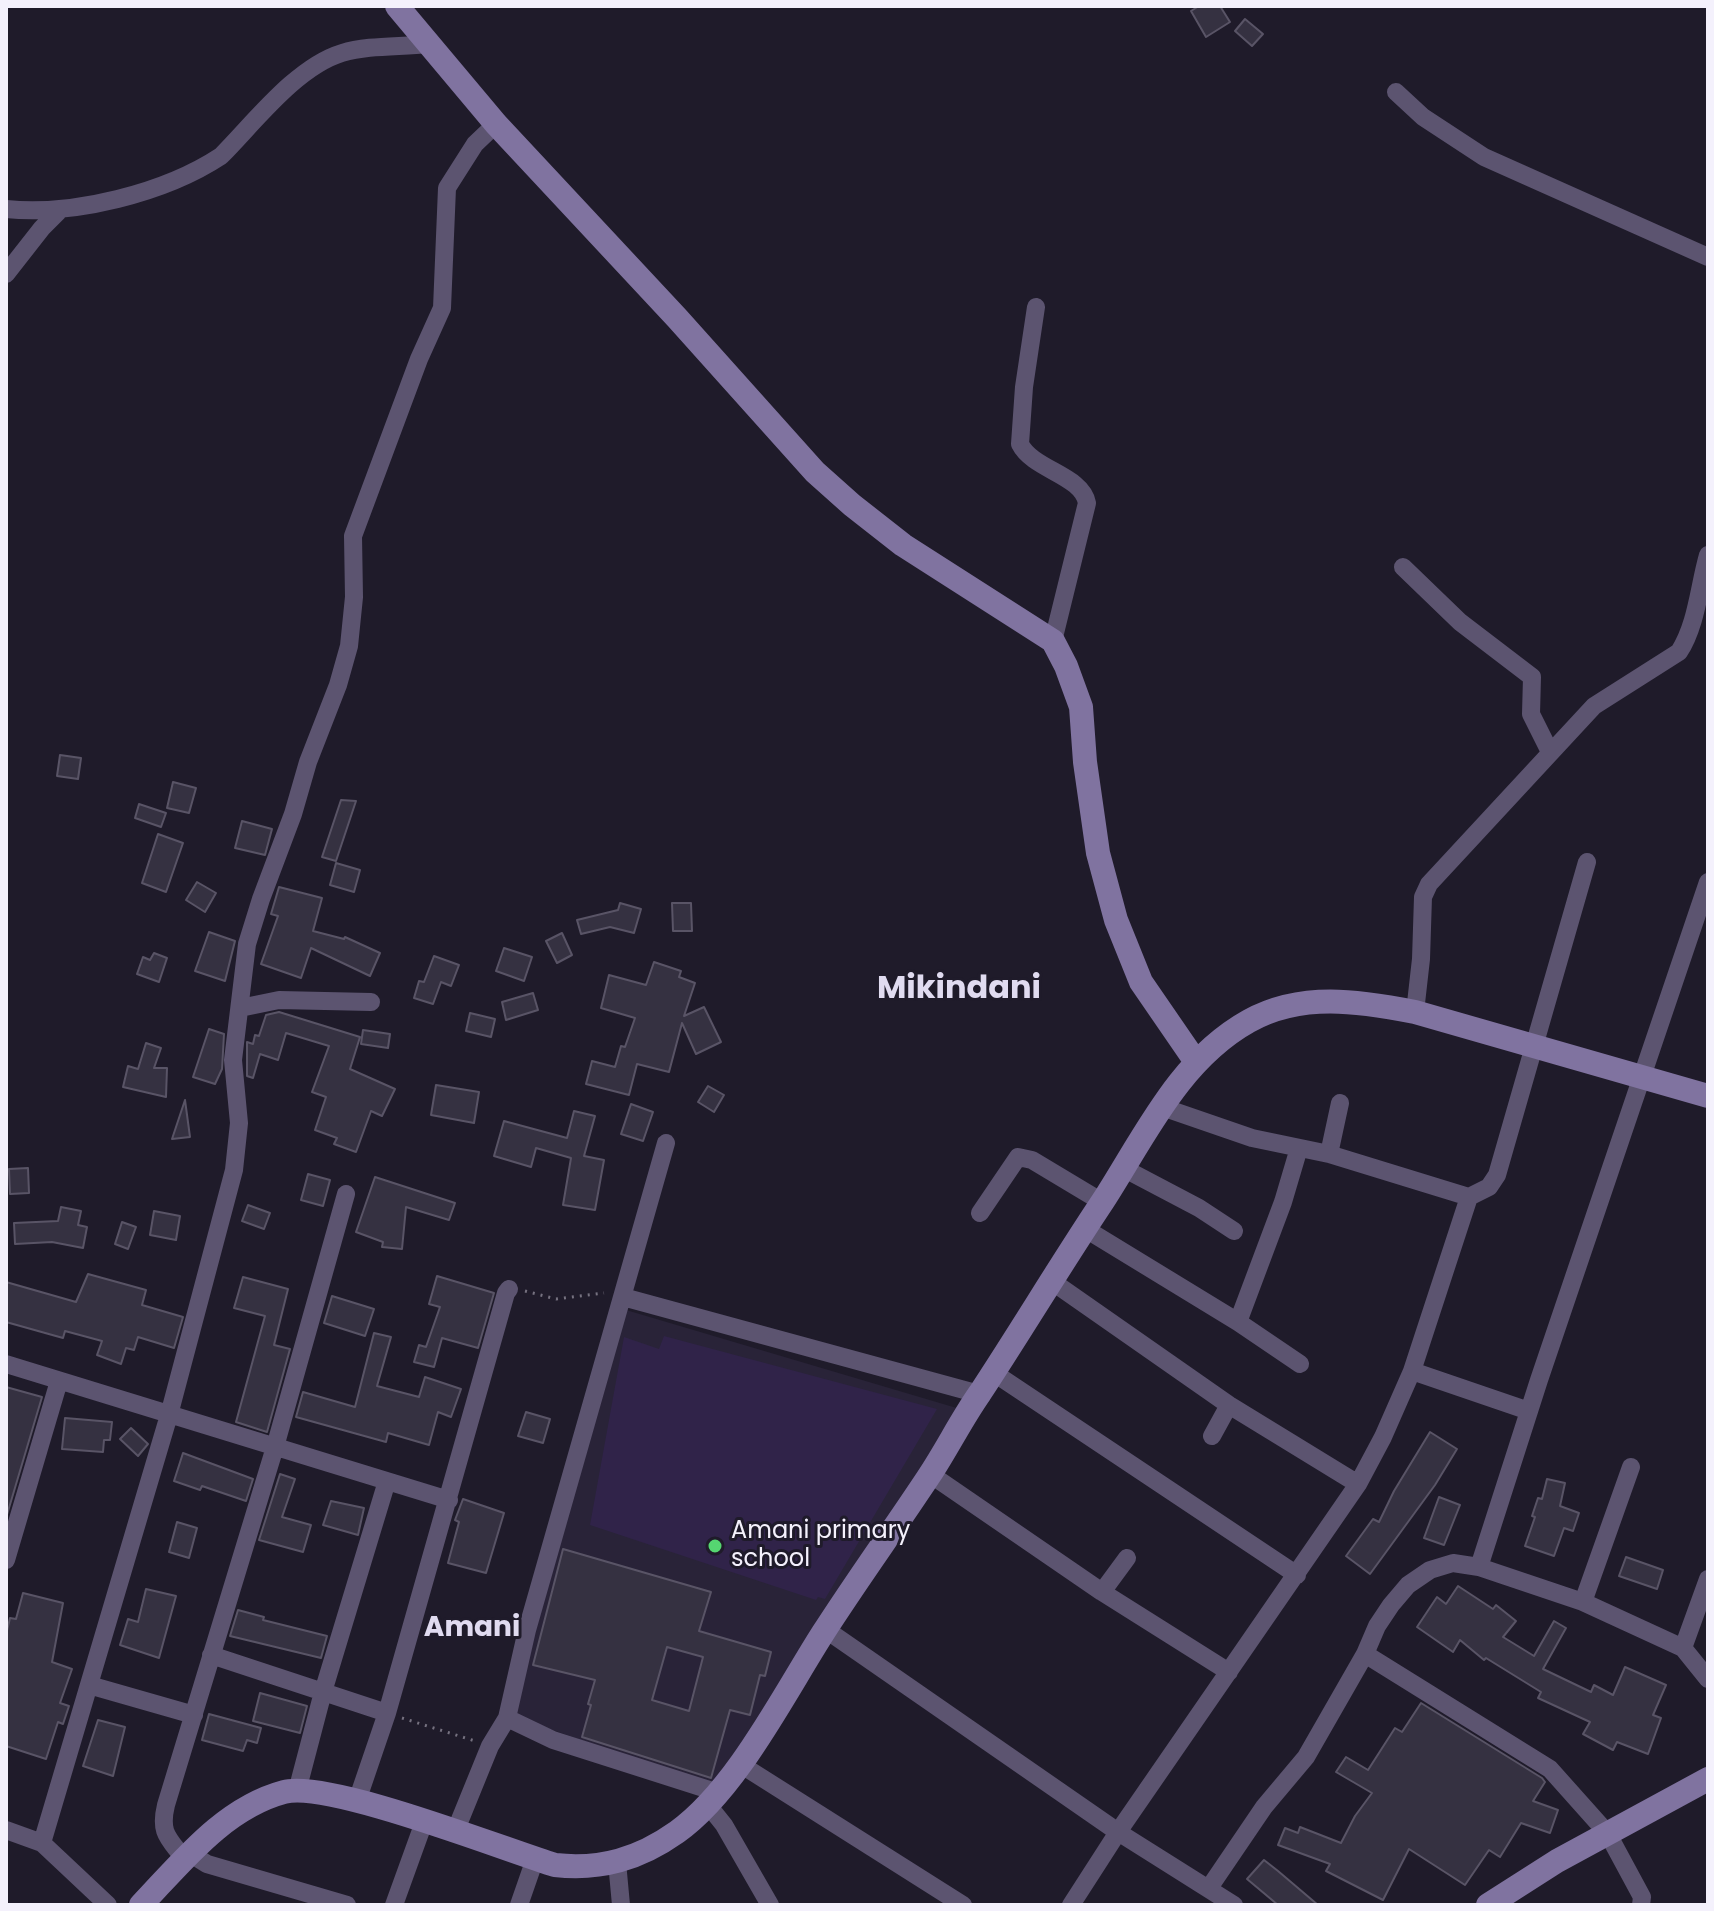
<!DOCTYPE html>
<style>
body{margin:0}
#map{position:relative;width:1714px;height:1911px;overflow:hidden;background:#1f1b2a;font-family:Poppins,sans-serif}
canvas{display:block}
.frame{position:absolute;inset:0;border:8px solid #f4f1fc;pointer-events:none}
</style>
<div id="map">
<canvas width="1714" height="1911"></canvas>
<div class="frame"></div>
</div>
<script>
const g = document.querySelector('canvas').getContext('2d');
g.lineJoin = 'round';
function paint(path, color) { g.fillStyle = color; g.fill(path, 'evenodd'); }
function stroke(path, color, width, dash) { g.strokeStyle = color; g.lineWidth = width; g.lineCap = dash ? 'butt' : 'round'; g.setLineDash(dash || []); g.stroke(path); }
function label(font, color, halo, rows, align = 'center') {
  g.font = font + ' Poppins,sans-serif'; g.lineWidth = 6; g.setLineDash([]); g.textBaseline = 'middle'; g.strokeStyle = halo; g.fillStyle = color; for (const [text, x, y, turn = 0] of rows) {
    g.save(); g.translate(x, y); g.rotate((+turn || 0) * Math.PI / 180); g.textAlign = isNaN(turn) ? turn : align; if (halo) g.strokeText(text, 0, 0); g.fillText(text, 0, 0); g.restore();
  }
}
paint(new Path2D(`
 M626,1310L960,1409L717,1788L513,1716L519,1683Z`), '#292338');
paint(new Path2D(`
 M664,1336L937,1409L825,1599L818,1597L816,1600L590,1525L624,1337L659,1349Z`), '#302349');
const building = new Path2D(`
 M1199,6H1220L1230,22L1206,37L1191,11Z
 M1245,19L1263,34L1252,46L1235,31Z
 M60,755L81,758L78,779L57,776Z
 M173,782L196,788L189,813L167,808Z
 M341,800L356,801L336,861L322,857Z
 M139,804L166,813L161,827L135,818Z
 M242,821L272,829L265,855L235,848Z
 M158,834L183,843L166,892L142,883Z
 M336,863L360,870L354,892L330,885Z
 M197,882L216,893L205,912L186,900Z
 M279,887L322,898L313,931L344,939L345,937L380,953L370,976L311,948L301,978L261,964L278,916L271,914Z
 M620,903L641,909L634,933L610,927L581,934L577,920L618,910Z
 M672,903H691L692,931H673Z
 M209,932L235,941L225,981L195,971Z
 M562,933L572,955L557,963L546,941Z
 M504,948L532,957L524,981L496,971Z
 M154,953L167,958L159,982L137,974L143,957L150,960Z
 M434,956L459,965L451,986L441,982L433,1004L414,998L419,981L424,982Z
 M654,962L681,971L679,977L695,983L684,1016L704,1007L721,1042L696,1054L682,1023L669,1072L637,1064L629,1095L586,1084L592,1061L615,1067L621,1046L625,1047L635,1018L601,1008L609,975L646,985Z
 M533,993L538,1010L506,1020L502,1002Z
 M279,1012L360,1037L350,1069L395,1089L382,1116L371,1111L356,1152L334,1144L337,1138L315,1130L326,1097L312,1092L329,1046L286,1033L278,1060L260,1054L253,1078L247,1076V1042L253,1044L255,1035L259,1036L266,1015Z
 M470,1013L495,1019L491,1037L466,1031Z
 M209,1029L224,1034L222,1069L215,1084L193,1077Z
 M363,1030L390,1034L388,1048L361,1044Z
 M146,1043L161,1048L154,1068H167L166,1097L123,1087L128,1066L138,1069Z
 M436,1085L479,1092L474,1123L431,1115Z
 M708,1086L724,1095L714,1112L698,1102Z
 M185,1100L190,1137L172,1139Z
 M631,1104L653,1112L643,1141L621,1134Z
 M574,1111L595,1116L584,1156L604,1160L595,1210L563,1205L571,1158L536,1148L531,1167L494,1156L504,1121L567,1138Z
 M28,1168L29,1193L10,1194L9,1169Z
 M308,1174L330,1180L323,1206L301,1200Z
 M375,1177L455,1203L449,1220L406,1207L402,1249L382,1247L383,1242L356,1232Z
 M248,1205L270,1213L264,1229L242,1221Z
 M61,1207L81,1211L78,1225L87,1227L83,1248L52,1242L15,1244L14,1223L58,1221Z
 M154,1211L180,1216L176,1240L150,1235Z
 M122,1222L136,1227L128,1249L115,1244Z
 M88,1274L146,1290L142,1305L183,1317L174,1348L138,1337L134,1350L126,1348L121,1364L97,1355L102,1341L65,1331L63,1338L6,1322V1282L76,1302Z
 M437,1276L494,1293L478,1348L442,1338L434,1367L414,1362L419,1345L426,1347L440,1307L429,1304Z
 M243,1277L288,1289L274,1345L290,1349L267,1432L236,1422L265,1316L234,1308Z
 M332,1296L374,1309L365,1336L324,1323Z
 M374,1333L391,1337L377,1386L419,1397L425,1377L461,1389L451,1417L438,1412L429,1445L388,1433L386,1442L296,1417L303,1392L355,1407Z
 M6,1387L42,1397L6,1518Z
 M526,1412L550,1419L543,1443L518,1436Z
 M65,1418L112,1422L110,1440H104L103,1452L62,1449Z
 M131,1428L148,1444L138,1456L120,1439Z
 M1430,1432L1457,1449L1435,1485L1370,1574L1346,1556L1373,1519L1379,1522L1394,1491Z
 M183,1453L253,1479L246,1501L202,1486L200,1490L174,1481Z
 M280,1474L295,1479L282,1517L311,1525L303,1552L259,1540Z
 M1547,1479L1565,1483L1560,1506L1579,1513L1573,1531L1564,1528L1554,1556L1525,1546L1535,1517L1532,1516L1538,1498L1542,1499Z
 M1439,1497L1460,1505L1444,1545L1424,1538Z
 M463,1499L504,1513L486,1573L448,1563L459,1522L455,1520Z
 M331,1501L364,1508L358,1535L323,1525Z
 M177,1522L197,1528L189,1558L169,1552Z
 M563,1549L711,1592L699,1631L771,1652L765,1676L760,1675L750,1715L730,1710L711,1778L582,1737L591,1705L588,1704L595,1680L533,1665ZM667,1647L703,1657L689,1711L652,1700Z
 M1626,1557L1663,1570L1657,1589L1619,1576Z
 M1458,1586L1493,1609L1496,1605L1516,1621L1503,1637L1534,1656L1554,1621L1566,1628L1543,1669L1591,1692L1594,1685L1613,1695L1625,1667L1666,1685L1653,1715L1661,1718L1648,1754L1617,1742L1613,1750L1583,1734L1590,1722L1538,1698L1541,1692L1486,1658L1484,1660L1460,1640L1453,1652L1417,1627L1437,1597L1446,1604Z
 M146,1589L176,1596L159,1658L120,1645L128,1619L138,1622Z
 M23,1593L63,1603L52,1662L72,1669L60,1703L69,1706L63,1724L58,1722L46,1759L6,1746V1635L10,1618L16,1619Z
 M238,1610L264,1617L263,1620L327,1636L321,1658L230,1636Z
 M260,1693L307,1706L300,1733L253,1721Z
 M1421,1703L1542,1778L1545,1782L1533,1801L1558,1810L1550,1833L1521,1823L1500,1857L1489,1850L1465,1885L1409,1849L1383,1900L1326,1871L1330,1864L1278,1845L1285,1828L1298,1833L1300,1827L1341,1843L1355,1816L1372,1793L1336,1772L1346,1757L1368,1770L1395,1728L1402,1732Z
 M209,1714L261,1728L257,1743L247,1740L243,1751L202,1740Z
 M98,1720L125,1727L113,1776L83,1766Z
 M1264,1860L1278,1871L1318,1905H1278L1247,1879Z`);
paint(building, '#353141');
stroke(building, '#595466', 2);
stroke(new Path2D(`
 M525,1291L556,1299L604,1293
 M402,1718L475,1741`), '#767280', 3, [2, 6]);
stroke(new Path2D(`
 M1396,92L1423,117L1484,157L1708,257
 M6,209C73,216 165,193 221,156C254,123 296,67 342,53C368,45 400,47 428,44
 M6,274L42,228L61,209
 M1036,307L1024,387L1020,444C1033,470 1082,475 1087,503L1053,641
 M1403,567L1460,622L1532,677L1531,714L1550,752
 M240,1008L279,1000L371,1002
 M1415,1012L1421,959L1423,897L1429,884L1594,706L1679,652C1697,624 1699,586 1708,555
 M1340,1103L1329,1154L1469,1197L1489,1187L1497,1175L1587,862
 M1162,1107L1252,1138L1329,1154
 M1123,1168L1199,1208L1234,1231
 M980,1213L1018,1157L1032,1160L1102,1202
 M1084,1228L1238,1322L1300,1364
 M1050,1280L1229,1405L1358,1484
 M623,1297L979,1394
 M1238,1322L1283,1202L1299,1148
 M6,1364L387,1481
 M1412,1371L1529,1411
 M994,1373L1297,1575
 M1212,1436L1229,1405
 M930,1474L1102,1592L1229,1672
 M6,1560L59,1381
 M1479,1567L1539,1380L1708,882
 M1102,1592L1127,1558
 M1583,1602L1631,1467
 M825,1629L1118,1832L1234,1905
 M1683,1648L1708,1579
 M1365,1654L1550,1769L1608,1834L1642,1897L1641,1905
 M211,1655L387,1713
 M89,1685L194,1715
 M507,1718L553,1740L719,1793
 M740,1764L963,1905
 M297,1791L323,1692L387,1481L449,1500
 M357,1801L387,1713L506,1293L509,1289
 M708,1805L724,1825L770,1905
 M6,1830L42,1843L108,1905
 M455,1832L490,1746L507,1718L527,1630L666,1143
 M42,1843L169,1415L234,1170L239,1123L233,1060L247,944L261,899L293,814L308,762L338,685L349,646L354,597L353,536L419,359L442,308L447,188L475,144L496,124
 M191,1854L207,1864L347,1905
 M185,1860C169,1838 159,1834 166,1805L275,1447L346,1194
 M617,1862L621,1905
 M1209,1888L1264,1807L1306,1757L1365,1654L1377,1626L1391,1605L1408,1585L1430,1570L1453,1563L1479,1567L1583,1602L1683,1648L1708,1679
 M394,1905L424,1822
 M519,1905L535,1859
 M1071,1905L1118,1832L1358,1484L1383,1437L1412,1371L1469,1197`), '#5c5470', 18);
stroke(new Path2D(`
 M397,6L496,124L677,318L815,472L852,505L903,545L1053,641L1066,666L1081,707L1085,762L1098,853L1116,920L1141,982L1196,1062
 M141,1905C182,1862 224,1808 284,1792C328,1780 503,1849 555,1865C601,1870 639,1859 677,1832C736,1790 784,1694 823,1633C857,1580 894,1529 929,1476C947,1449 961,1420 980,1393C1022,1329 1061,1264 1103,1201C1145,1136 1179,1060 1249,1021C1301,992 1359,1001 1415,1012L1708,1096
 M1488,1905L1557,1861L1708,1779`), '#8073a0', 24);
for (const [x, y, r, color] of [
 [715,1546,8,"#55d671"]
]) { const dot = new Path2D(); dot.arc(x, y, r, 0, 2 * Math.PI); g.fillStyle = color; g.fill(dot); stroke(dot, '#1f1b2a', 3); }
label('24px', '#f4f1fc', '#1f1b2a', [
 ["Amani primary",731,1532],
 ["school",731,1560]
], 'left');
label('bold 28px', '#e0dbf0', '#1f1b2a', [
 ["Amani",472,1629]
]);
label('bold 32px', '#e0dbf0', '#1f1b2a', [
 ["Mikindani",959,990]
]);
</script>
